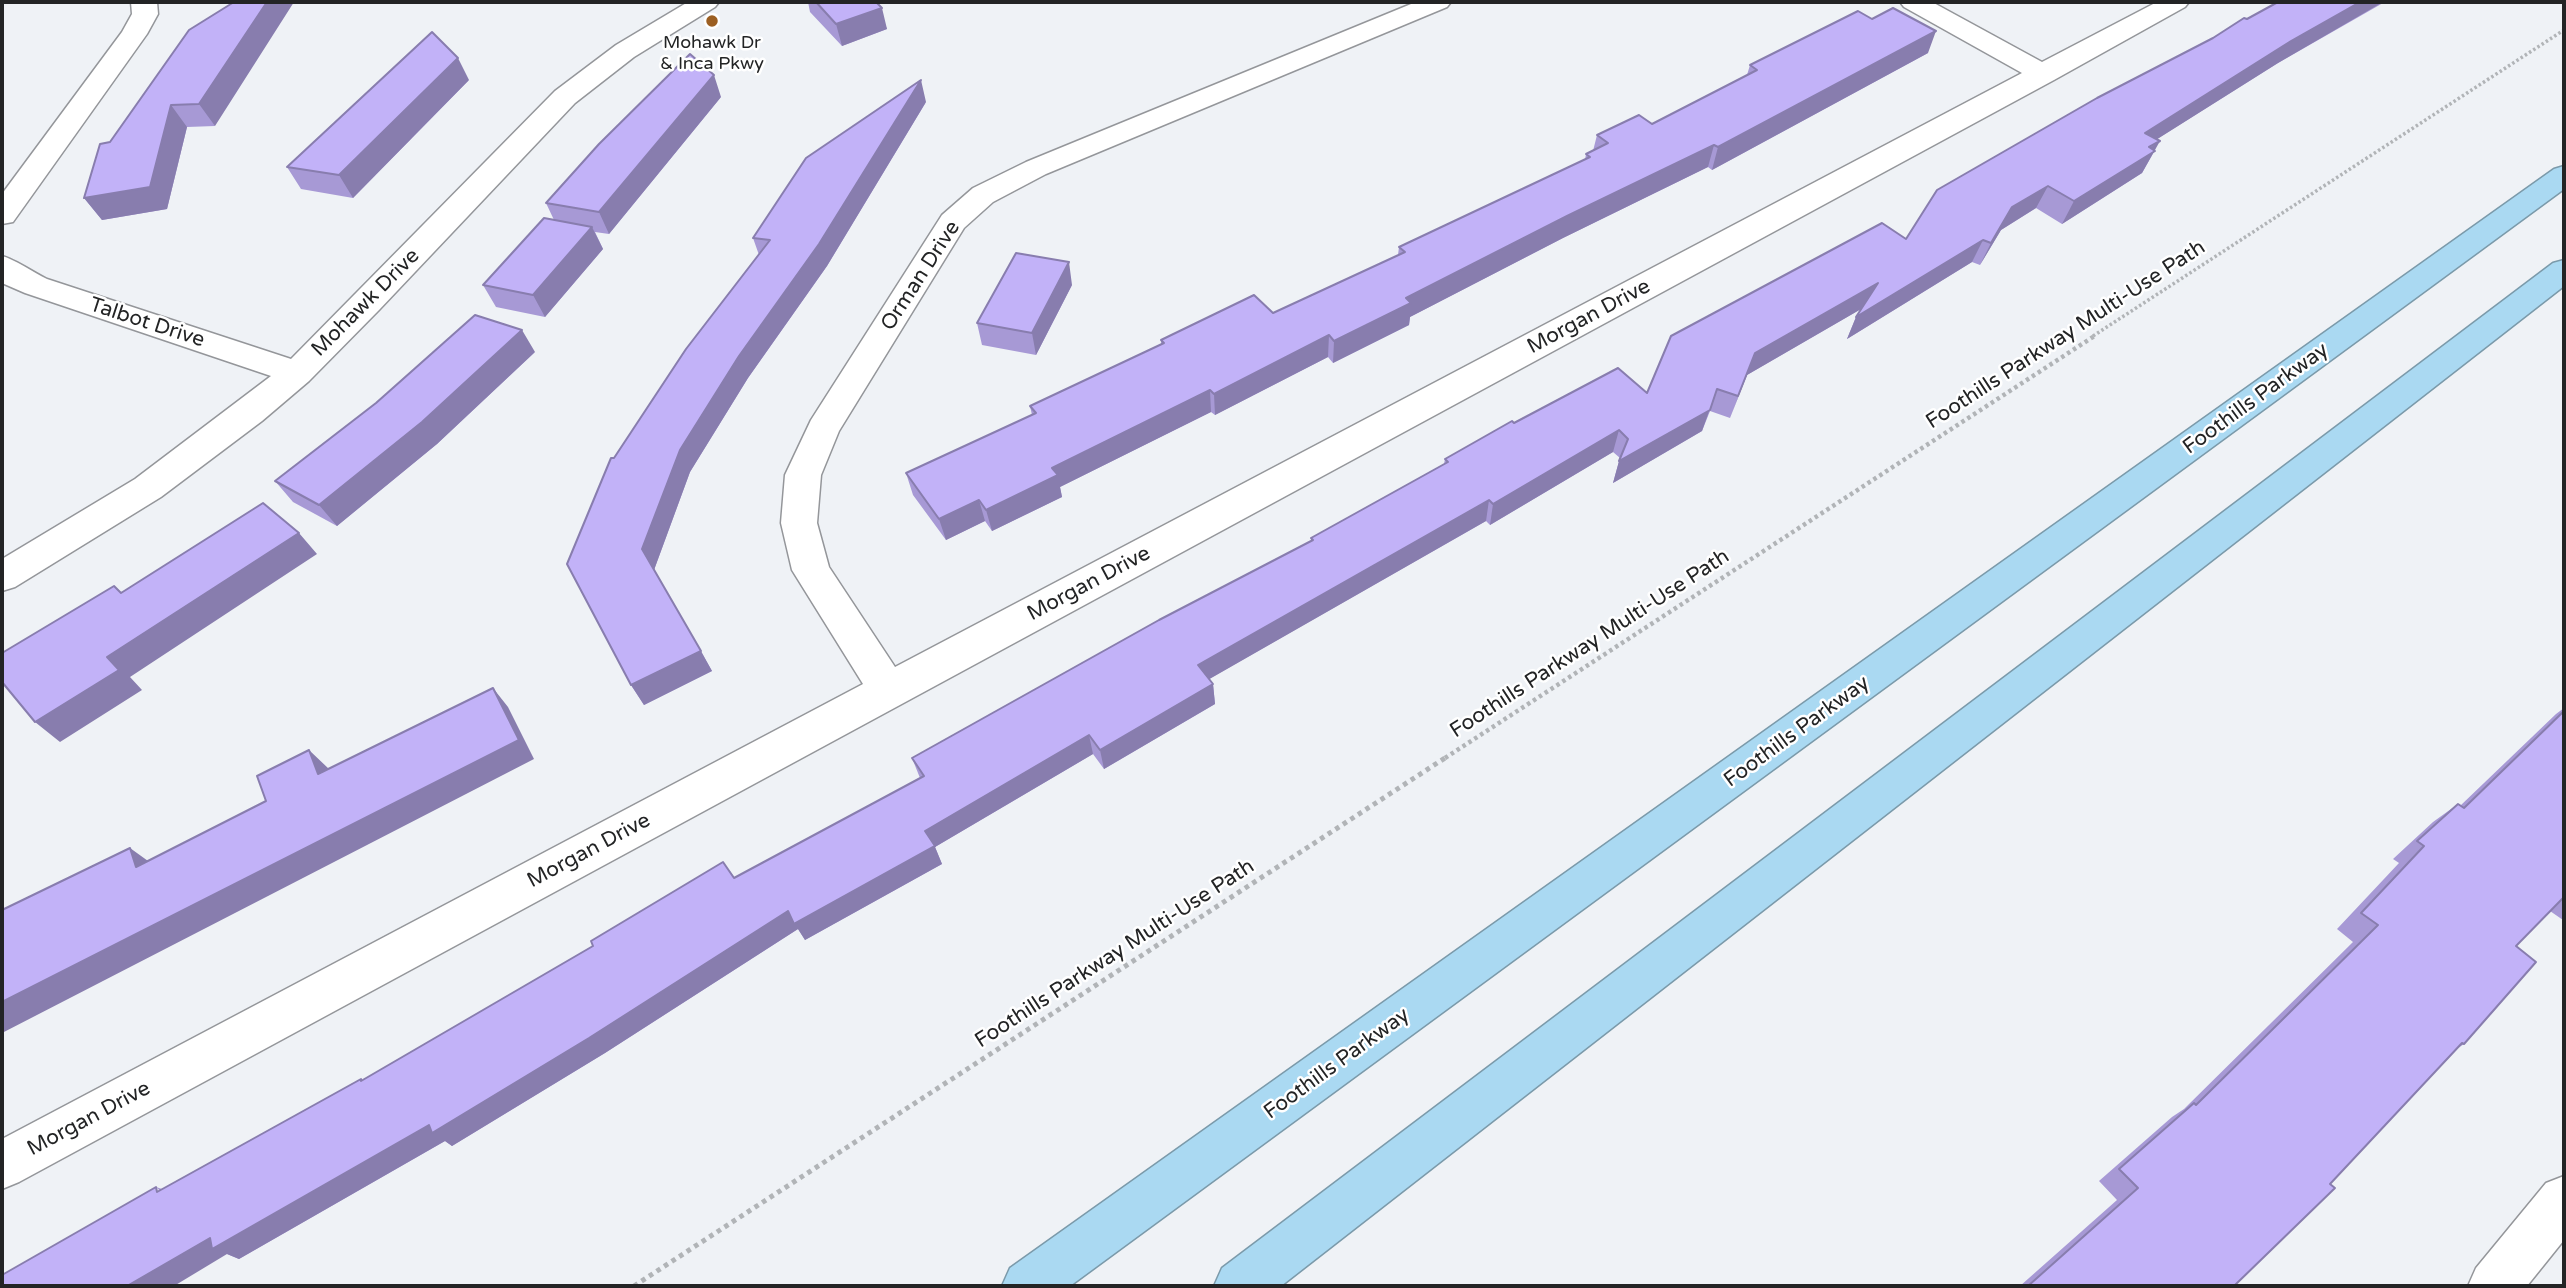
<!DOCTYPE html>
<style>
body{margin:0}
#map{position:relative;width:2566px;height:1288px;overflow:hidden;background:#eff2f6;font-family:"Varela Round",sans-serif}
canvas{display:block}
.frame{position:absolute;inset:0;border:4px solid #232425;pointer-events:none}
</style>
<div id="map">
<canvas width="2566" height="1288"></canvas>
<div class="frame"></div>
</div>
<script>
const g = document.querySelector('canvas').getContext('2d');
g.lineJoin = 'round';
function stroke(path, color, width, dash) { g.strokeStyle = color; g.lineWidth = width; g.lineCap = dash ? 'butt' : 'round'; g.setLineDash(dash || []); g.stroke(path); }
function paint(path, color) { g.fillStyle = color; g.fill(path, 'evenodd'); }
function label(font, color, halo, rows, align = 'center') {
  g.font = font + ' "Varela Round",sans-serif'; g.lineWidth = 5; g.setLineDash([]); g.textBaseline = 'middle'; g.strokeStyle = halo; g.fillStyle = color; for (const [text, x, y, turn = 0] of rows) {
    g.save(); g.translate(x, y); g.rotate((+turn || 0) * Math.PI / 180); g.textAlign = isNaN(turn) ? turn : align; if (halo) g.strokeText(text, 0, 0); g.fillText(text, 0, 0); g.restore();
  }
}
const minor = new Path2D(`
 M131,2H157L158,14L147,34L13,222L2,224V194L122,32L132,14Z
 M688,2H719L715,7L634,57L575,103L379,310L309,381L262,421L161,497L15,587L2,591V559L135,479L271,376L25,293L2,283V256C14,259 33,272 47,279L291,359L555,91L616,45Z
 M1416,2H1451L1447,7L1046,174L993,202L964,228L839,431L821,475L817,523L829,567L895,667L2022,73L1904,7L1900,2H1932L2042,62L2157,2H2189L2185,7L2054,80L19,1182L2,1189V1139L863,684L792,570L781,523L785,475L811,420L942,215L973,188L1026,162Z
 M2564,1176V1240L2527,1286H2468L2476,1268L2546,1183Z`);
const highway = new Path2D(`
 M2564,166V189L1070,1286H1002L1010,1268L2554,169Z
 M2564,260V286L1281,1286H1214L1222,1268L2553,263Z`);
stroke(minor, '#94969a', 3);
stroke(highway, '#7b9aaa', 3);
stroke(new Path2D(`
 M2093,336L2564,30`), '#b1b4b7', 3.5, [2.5, 2.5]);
stroke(new Path2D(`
 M1445,758L2096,335`), '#b1b4b7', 4.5, [3.5, 3.5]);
stroke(new Path2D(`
 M634,1286L1448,756`), '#b1b4b7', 5, [4.5, 4.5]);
paint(minor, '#fff');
paint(highway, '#aad9f2');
paint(new Path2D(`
 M808,2H876L887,29L842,46L810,12Z
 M2383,3L2278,63L2157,139L2155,150L2142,173L2062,224L2036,208L2001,230L1980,265L1972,262L1847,339L1856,317L1861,309L1747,375L1730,418L1710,411L1702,431L1613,483L1620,458L1613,452L1490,525L1486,521L1209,679L1213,684L1215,704L1104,769L1093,754L935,847L942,864L805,940L798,929L605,1053L452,1146L445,1141L239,1259L227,1254L156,1187L162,1189L361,1079L363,1081L593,946L723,862L735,878L920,778L912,758L1311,542V538L1444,464L1445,459L1514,423L1647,393L1906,239L2213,38L2247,19Z
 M189,30L215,126L187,127L167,209L102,220L84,198L110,142Z
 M1928,53L1712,170L1708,167L1563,238L1410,317L1409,325L1333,363L1328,357L1215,415L1211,412L1060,487L1062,497L992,531L985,521L946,540L913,495L906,473L1032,415L1030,406L1161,344V340L1273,313L1398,255L1399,247L1585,160L1586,154L1593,151L1597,135L1652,124L1747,75L1750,65Z
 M469,80L353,198L301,189L287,167Z
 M721,97L609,234L595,232L603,249L545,317L496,307L483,285L554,220L546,203Z
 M926,102L827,266L748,378L690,472L654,570L712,671L644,705L631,685L614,458L759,255L753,238Z
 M1072,285L1036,355L982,345L977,323Z
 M535,352L437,444L337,526L293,502L275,481Z
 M2564,708V920H2563L2550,911L2516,946L2464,1044L2458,1048L2234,1286H2020L2117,1200L2099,1181L2172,1117L2184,1109L2353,942L2337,929L2399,863L2393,859L2433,822L2458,804L2460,806L2556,714Z`), '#a799d5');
paint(new Path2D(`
 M267,2H294L215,126L199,104Z
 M2360,2H2383L2278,63L2132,155L2145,133L2291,41Z
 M882,8L887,29L842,46L836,24Z
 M1936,31L1928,53L1712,170L1718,147Z
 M458,58L469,80L353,198L339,175Z
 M714,75L721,97L609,234L599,212Z
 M921,80L926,102L827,266L748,378L690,472L654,570L642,549L680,450L739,356Z
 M171,105L187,127L167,209L102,220L84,198Z
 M2160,141L2142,173L2062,224L2074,201Z
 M1714,145L1708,167L1563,238L1410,317L1409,325L1333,363L1334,341L1406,298L1567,216Z
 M2048,186L2036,208L2001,230L1980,265L1991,243L2012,207Z
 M592,227L603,249L545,317L533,295Z
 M1983,240L1972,262L1847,339L1856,317Z
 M1069,262L1072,285L1036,355L1032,333Z
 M1878,283L1868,305L1747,375L1730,418L1755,353Z
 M522,330L535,352L437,444L337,526L319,505Z
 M1329,335L1328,357L1215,415L1214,394Z
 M1717,389L1702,431L1613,483L1619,461Z
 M1210,390L1211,412L1060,487L1062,497L992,531L986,510L1052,468Z
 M1619,430L1613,452L1490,525L1493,504Z
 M979,500L985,521L946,540L939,519Z
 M1489,500L1486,521L1199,685L1198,665Z
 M299,533L317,554L130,677L142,690L60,742L35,722L107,657Z
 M701,651L712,671L644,705L631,685Z
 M1213,684L1215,704L1104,769L1100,750Z
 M493,688L508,707L534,759L2,1033V1002Z
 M1089,735L1093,754L935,847L942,864L805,940L798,929L605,1053L452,1146L445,1141L239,1259L227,1254L174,1286H127L210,1238L788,911Z
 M309,750L329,769L318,774Z
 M130,848L155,866L136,867Z`), '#887dae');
const building = new Path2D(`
 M234,2H267L199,104L171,105L150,187L84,198L100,144L110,142L189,30Z
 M816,2H876L882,8L836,24Z
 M2278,2H2360L2291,41L2145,133L2160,141L2149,147L2155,151L2074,201L2048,186L2012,207L1991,243L1983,240L1856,317L1878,283L1755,353L1738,396L1717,389L1710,410L1619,461L1628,439L1619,430L1493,504L1489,500L1198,665L1213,684L1100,750L1089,735L925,831L935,846L794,924L788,911L589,1038L432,1133L429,1125L212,1249L210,1238L127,1286H2V1275L156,1187L157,1192L361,1079V1081L593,946L591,941L723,862L734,878L924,776L912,758L1159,620L1313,540L1311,538L1448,462L1445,459L1512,421L1514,423L1618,368L1647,393L1671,336L1882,223L1906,239L1937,190L2097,98L2213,38L2244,18L2247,19Z
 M1893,8L1936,31L1718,147L1714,145L1567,216L1406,298L1411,303L1334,341L1329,335L1214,394L1210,390L1052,468L1058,475L986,510L979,500L939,519L906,473L1036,413L1030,406L1164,343L1161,340L1254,295L1273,313L1405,252L1399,247L1590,157L1586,154L1608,143L1597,135L1639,115L1652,124L1757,70L1750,65L1858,11L1872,19Z
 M432,32L458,58L339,175L287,167Z
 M690,54L714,75L599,212L546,203L599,144Z
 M921,80L819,244L739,356L680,450L642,549L701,651L631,685L567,564L611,458H614L686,349L770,240L753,238L806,158Z
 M544,218L592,227L533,295L483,285Z
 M1016,253L1069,262L1032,333L977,323Z
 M475,315L522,330L422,422L319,505L275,481L376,403Z
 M263,503L299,533L107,657L119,670L35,722L2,682V653L114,586L121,593Z
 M493,688L519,740L2,1002V910L130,848L136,867L266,801L257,776L309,750L318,774Z
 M2564,711V897L2516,946L2536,962L2464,1044L2462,1043L2330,1184L2335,1188L2234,1286H2028L2138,1188L2119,1169L2194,1103L2196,1105L2378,925L2361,913L2424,846L2417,841L2458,804L2464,808Z`);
paint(building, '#c2b2f8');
stroke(building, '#887dae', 2);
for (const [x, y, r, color] of [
 [712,21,7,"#9c5f22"]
]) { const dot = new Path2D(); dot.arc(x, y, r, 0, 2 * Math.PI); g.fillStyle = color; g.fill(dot); stroke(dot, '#fff', 2.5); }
label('18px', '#232425', '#fff', [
 ["Mohawk Dr",712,43],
 ["& Inca Pkwy",712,64]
]);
label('21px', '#232425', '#fff', [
 ["Orman Drive",921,276,-57],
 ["Mohawk Drive",366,303,-45],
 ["Morgan Drive",1589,317,-28],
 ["Talbot Drive",147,323,18],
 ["Foothills Parkway Multi-Use Path",2066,335,-33],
 ["Foothills Parkway",2256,399,-36],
 ["Morgan Drive",1089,584,-28],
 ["Foothills Parkway Multi-Use Path",1590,644,-33],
 ["Foothills Parkway",1797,732,-36],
 ["Morgan Drive",589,851,-28],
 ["Foothills Parkway Multi-Use Path",1115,954,-33],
 ["Foothills Parkway",1337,1064,-36],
 ["Morgan Drive",89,1119,-28]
]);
</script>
